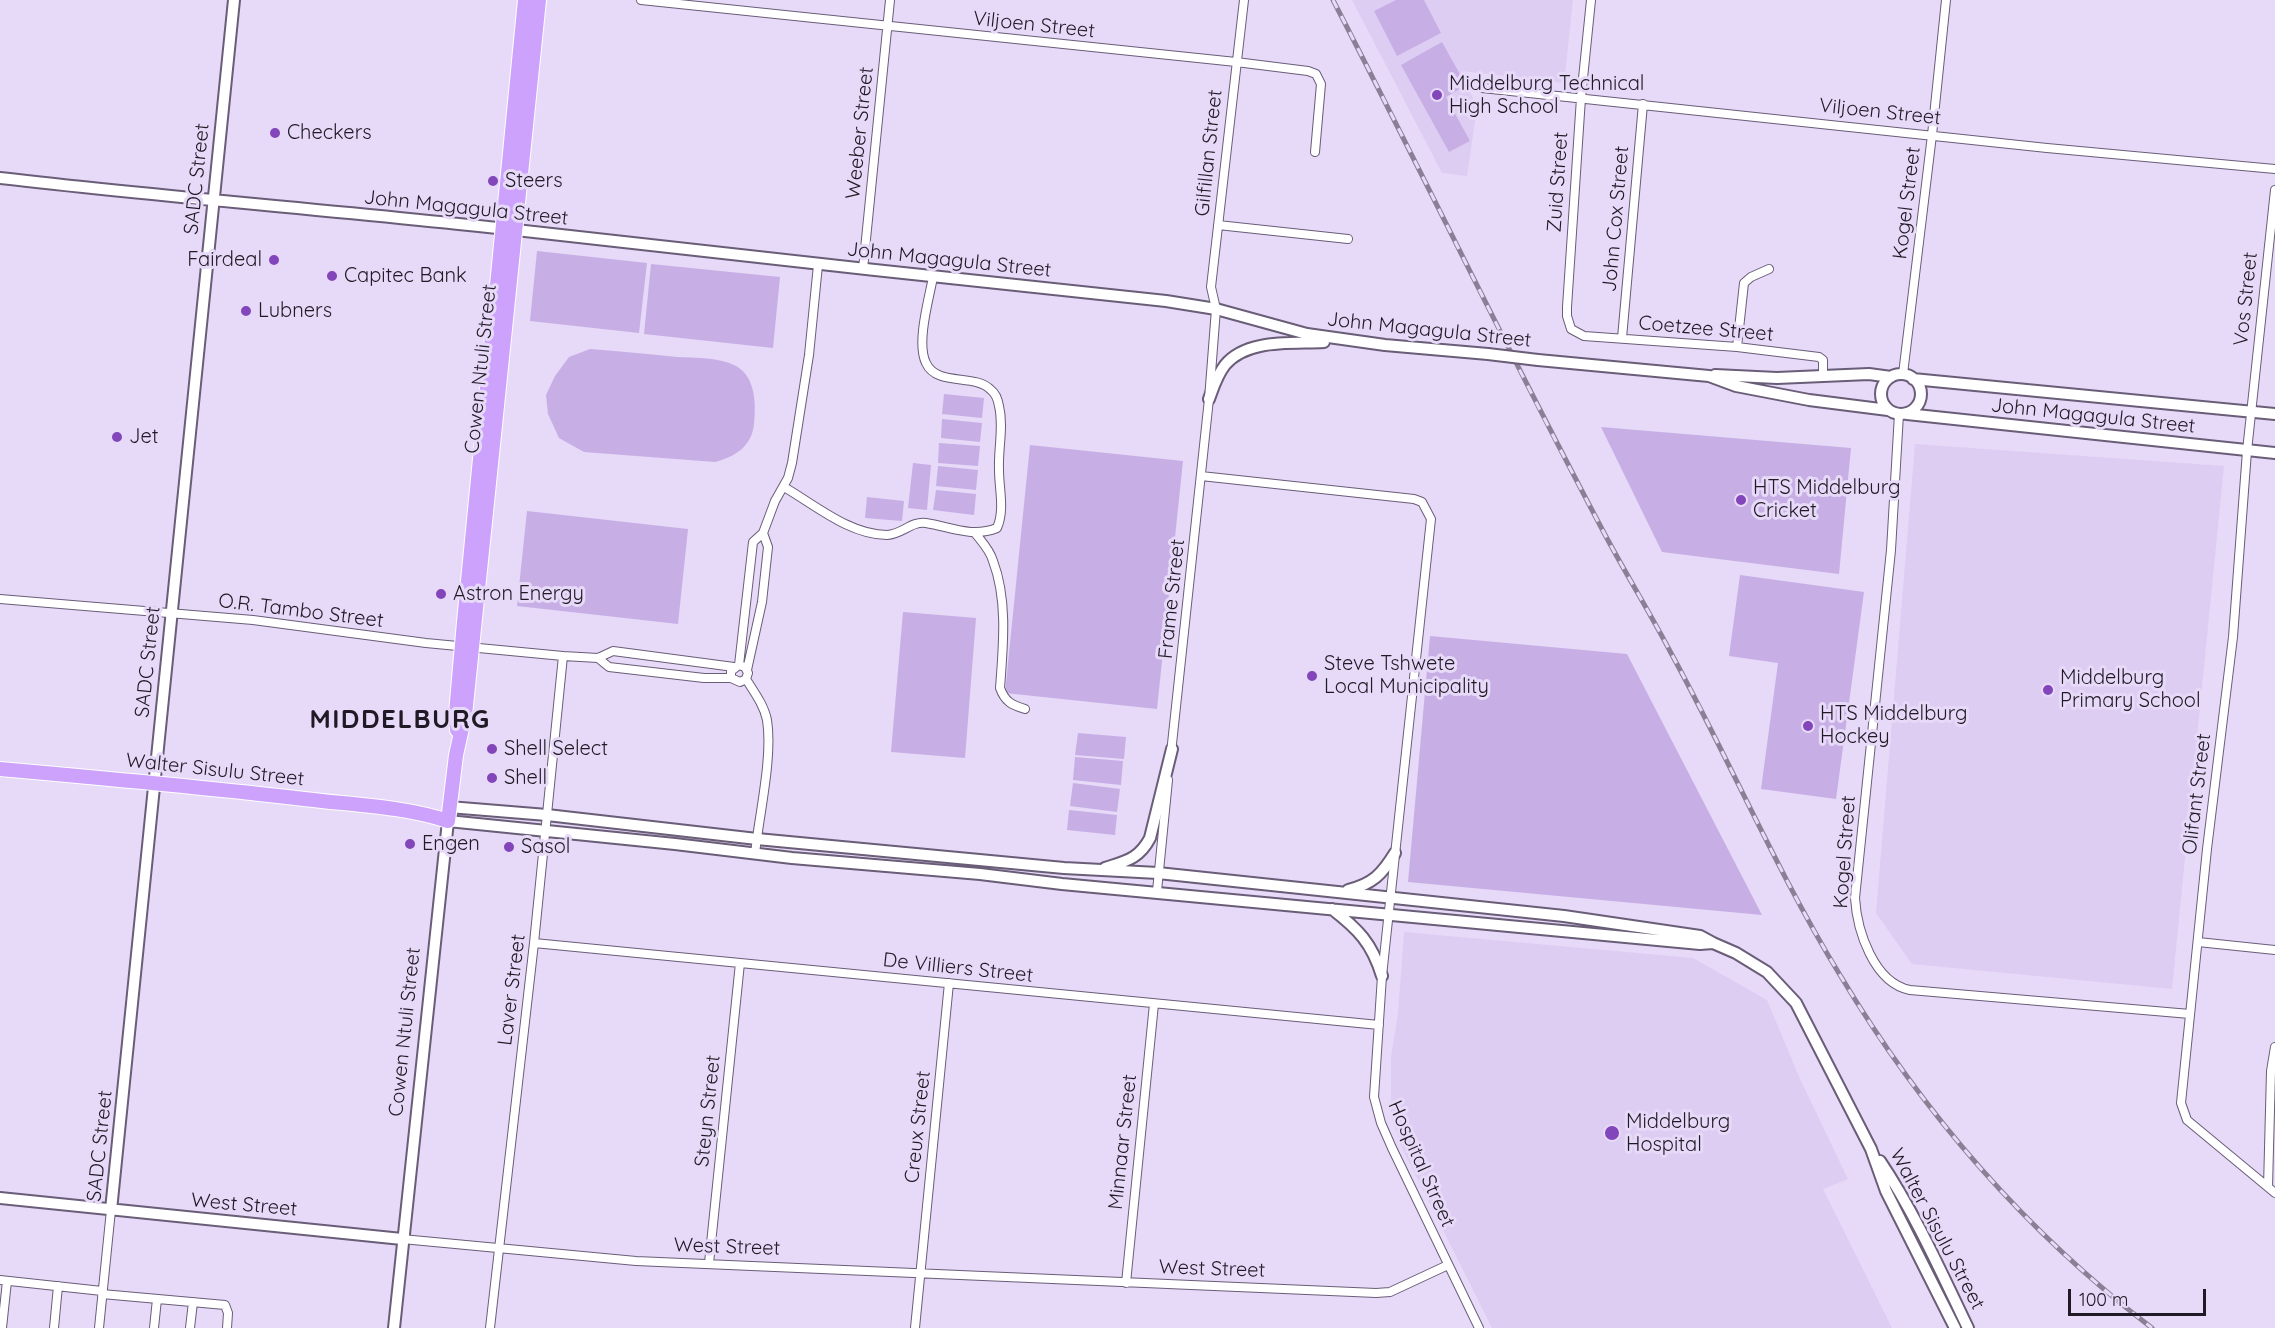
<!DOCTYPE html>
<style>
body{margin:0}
#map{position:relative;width:2275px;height:1328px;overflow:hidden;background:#e7d9f8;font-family:Quicksand,sans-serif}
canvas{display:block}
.scale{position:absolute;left:2068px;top:1289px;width:138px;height:27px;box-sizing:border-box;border:3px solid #1f1a25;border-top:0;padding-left:8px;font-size:18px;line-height:21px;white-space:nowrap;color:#1f1a25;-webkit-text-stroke:4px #e7d9f8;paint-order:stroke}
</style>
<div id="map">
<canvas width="2275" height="1328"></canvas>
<div class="scale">100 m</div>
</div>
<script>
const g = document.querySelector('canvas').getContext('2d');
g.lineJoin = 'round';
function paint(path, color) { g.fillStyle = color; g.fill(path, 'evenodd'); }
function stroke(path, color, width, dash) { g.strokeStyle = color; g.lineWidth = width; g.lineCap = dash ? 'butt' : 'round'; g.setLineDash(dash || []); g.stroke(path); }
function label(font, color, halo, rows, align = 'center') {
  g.font = font + ' Quicksand,sans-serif'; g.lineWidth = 6; g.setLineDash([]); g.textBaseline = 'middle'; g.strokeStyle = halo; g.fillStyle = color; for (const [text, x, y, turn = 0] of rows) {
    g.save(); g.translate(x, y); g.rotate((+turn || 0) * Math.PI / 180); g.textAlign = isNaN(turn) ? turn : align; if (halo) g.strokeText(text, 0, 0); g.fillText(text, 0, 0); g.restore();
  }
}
paint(new Path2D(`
 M1352,0H1573L1564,83L1461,71L1477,108L1467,176L1442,173Z
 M1915,444L2224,466L2172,989L1912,964L1876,913Z
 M1404,932L1693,958L1767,1000L1800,1079L1848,1179L1823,1189L1892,1328H1492L1403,1150L1391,1116V1057L1398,1013Z`), '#decdf2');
paint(new Path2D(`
 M1396,0H1424L1441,33L1397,56L1374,11Z
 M1442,42L1466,85L1446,97L1470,141L1449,152L1401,65Z
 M537,251L647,263L639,333L530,321Z
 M651,264L780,277L773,348L644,334Z
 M590,349C619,351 648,354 677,357C696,358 719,357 736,366C756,377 756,405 754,424C752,446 735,457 715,462L584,452L559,438L548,414L546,395L555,376L569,357Z
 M944,394L984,398L982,418L942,414Z
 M942,419L982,423L980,442L941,438Z
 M1601,427L1851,448L1839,574L1662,552Z
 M939,443L980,446L978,466L938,463Z
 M1030,445L1183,461L1157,709L1005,693Z
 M913,463L931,465L927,510L908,508Z
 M938,466L978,470L976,490L936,486Z
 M936,490L976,494L974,515L933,510Z
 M867,497L904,501L902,521L865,518Z
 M527,511L688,529L678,624L517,606Z
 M1740,575L1864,592L1836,799L1761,789L1778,663L1729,656Z
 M903,612L976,618L965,758L891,752Z
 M1430,636L1627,654L1762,915L1408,882Z
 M1078,733L1126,737L1124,759L1075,755Z
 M1075,757L1123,761L1121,785L1073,780Z
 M1073,783L1120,789L1117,812L1070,806Z
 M1069,810L1117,815L1115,835L1067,830Z`), '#c7afe5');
const street = new Path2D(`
 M641,0L1236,62L1308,71L1316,74L1321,84L1315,152
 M1591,0L1581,98L1567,307V316L1571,329L1584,336L1737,347L1819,357L1823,360V376
 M1482,88L2047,148L2275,169
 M2275,190L2247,451L2233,637L2207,849L2181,1103L2187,1120L2275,1193
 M1218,225L1348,239
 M863,269L890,0
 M1622,338L1643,104
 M1737,347L1744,283L1751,277L1769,269
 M1903,374L1932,135L1946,0
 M1899,414L1891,550L1855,898C1857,931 1874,983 1910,990L2190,1014
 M1201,476L1414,499L1422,502L1431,519L1382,976L1374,1097L1381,1123L1392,1148L1479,1328
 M784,487C815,505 850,535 887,535C903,534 911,521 926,523C951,527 972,538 997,528C1005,510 999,489 999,470C998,448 1004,427 999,406C998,400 995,393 991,390C975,373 937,387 926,363C916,343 929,299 933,277
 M975,533C982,542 990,550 993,561C1008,600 1003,648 1000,688C1005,702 1012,705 1025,709
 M0,599L253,620L426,643L563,656L598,658L613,651L734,667
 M598,658L609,667L704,678H731
 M739,665L745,667L748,673L746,679L740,682L731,678V671L739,665L753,542L763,533
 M747,670L762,602L768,547L763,533L775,501L788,478L792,463L809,355L818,265
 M746,679C754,692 764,705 767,720C773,757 759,815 755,854
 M1171,753L1209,399L1216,309L1211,287L1244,0
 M1157,891L1168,780
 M2198,942L2275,950
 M534,943L1379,1025
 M2268,1187L2271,1071L2275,1047
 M402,1239L636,1261L1376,1293L1390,1292L1448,1265
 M709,1263L740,963
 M0,1280L102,1291
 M1126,1283L1154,1004
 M102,1294L225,1305L228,1313L227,1328
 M2,1328L7,1281
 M54,1328L58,1286
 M99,1328L111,1210
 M154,1328L157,1299
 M190,1328L193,1302
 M490,1328L534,943L563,656
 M915,1328L949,983`);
const secondary = new Path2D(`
 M0,178C172,198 344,211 516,230C733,255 949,278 1166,301L1216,309L1307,334L1385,345L1488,354
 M1538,360L1709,376L1736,386L1809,400L1888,410
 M1881 394a20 20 0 1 1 40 0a20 20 0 1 1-40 0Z
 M1715,375L1777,378L1869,374L1891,377
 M1913,379L2275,414
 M1209,399C1213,388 1217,375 1225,365C1247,338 1294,344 1324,342
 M1907,414L2275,453
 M449,807L547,815L757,839L1064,868L1158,873L1564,916L1700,936L1713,943L1736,953L1767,972L1796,1003L1871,1149L1886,1191L1955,1328
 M1105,868C1126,861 1139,859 1150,838L1172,749
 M1348,890C1373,884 1382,874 1395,853
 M1332,909C1358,929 1372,943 1382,976
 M1880,1161C1915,1213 1941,1272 1968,1328
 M0,1198L402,1239
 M111,1210L234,0
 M394,1328L448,821L675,844L792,858L980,874L1062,884L1700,944L1713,943`);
const highway = new Path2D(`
 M457,730L456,713L464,622L525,0
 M0,769C101,778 203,787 304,799C352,805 402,806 448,821L456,755L465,715L539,0`);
stroke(street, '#695d77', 10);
stroke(secondary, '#695d77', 14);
stroke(highway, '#fff', 16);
stroke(street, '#fff', 8);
stroke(secondary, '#fff', 10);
stroke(highway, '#cda2fc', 14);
const rail = new Path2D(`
 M1333,0C1424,176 1509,354 1602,529C1624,571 1649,611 1671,653C1729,759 1777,872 1840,975C1922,1112 2025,1231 2152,1328`);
stroke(rail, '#8a8096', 5);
stroke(rail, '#e7d9f8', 3, [9]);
const secondaryBridge = new Path2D(`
 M1488,354L1538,360`);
stroke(secondaryBridge, '#695d77', 14, []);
stroke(secondaryBridge, '#fff', 10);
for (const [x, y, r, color] of [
 [1437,95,6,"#8345ba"],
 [275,133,6,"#8345ba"],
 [493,181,6,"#8345ba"],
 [274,260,6,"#8345ba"],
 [332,276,6,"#8345ba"],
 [246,311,6,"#8345ba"],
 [117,437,6,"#8345ba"],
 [1741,500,6,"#8345ba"],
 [441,594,6,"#8345ba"],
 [1312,676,6,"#8345ba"],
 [2048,690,6,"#8345ba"],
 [1808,726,6,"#8345ba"],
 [492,749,6,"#8345ba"],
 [492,778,6,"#8345ba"],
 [410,844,6,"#8345ba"],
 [509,847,6,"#8345ba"],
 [1612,1133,8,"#8345ba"]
]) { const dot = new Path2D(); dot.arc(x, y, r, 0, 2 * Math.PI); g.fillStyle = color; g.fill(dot); stroke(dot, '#e7d9f8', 2); }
label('20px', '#1f1a25', '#e7d9f8', [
 ["Viljoen Street",1034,25,6],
 ["Viljoen Street",1880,112,6],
 ["Weeber Street",860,133,-84],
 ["Gilfillan Street",1209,153,-84],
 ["SADC Street",197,179,-84],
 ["Zuid Street",1558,182,-86],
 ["Kogel Street",1907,203,-83],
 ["John Magagula Street",466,208,6],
 ["John Cox Street",1616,219,-85],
 ["John Magagula Street",949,260,6],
 ["Vos Street",2246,299,-84],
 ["Coetzee Street",1706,329,5],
 ["John Magagula Street",1429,330,6],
 ["Cowen Ntuli Street",481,369,-84],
 ["John Magagula Street",2093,416,6],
 ["Frame Street",1172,599,-84],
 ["O.R. Tambo Street",301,611,7],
 ["SADC Street",148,662,-84],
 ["Walter Sisulu Street",215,770,6],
 ["Olifant Street",2197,794,-83],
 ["Kogel Street",1845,852,-86],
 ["De Villiers Street",958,968,6],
 ["Laver Street",512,990,-83],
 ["Cowen Ntuli Street",405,1032,-84],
 ["Steyn Street",708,1111,-84],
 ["Creux Street",918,1127,-84],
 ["Minnaar Street",1123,1142,-84],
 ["SADC Street",100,1146,-84],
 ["Hospital Street",1421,1164,66],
 ["West Street",244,1205,5],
 ["Walter Sisulu Street",1937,1229,62],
 ["West Street",727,1247,2],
 ["West Street",1212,1269,2]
]);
label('20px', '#1f1a25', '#e7d9f8', [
 ["Middelburg Technical",1449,84],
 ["High School",1449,107],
 ["Checkers",287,133],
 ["Steers",505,181],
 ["Fairdeal",262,260,"right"],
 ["Capitec Bank",344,276],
 ["Lubners",258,311],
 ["Jet",129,437],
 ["HTS Middelburg",1753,488],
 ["Cricket",1753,511],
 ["Astron Energy",453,594],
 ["Steve Tshwete",1324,664],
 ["Local Municipality",1324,687],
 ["Middelburg",2060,678],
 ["Primary School",2060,701],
 ["HTS Middelburg",1820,714],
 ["Hockey",1820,737],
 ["Shell Select",504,749],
 ["Shell",504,778],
 ["Engen",422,844],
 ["Sasol",521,847],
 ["Middelburg",1626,1122],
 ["Hospital",1626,1145]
], 'left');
g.letterSpacing = '1.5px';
label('bold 26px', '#1f1a25', '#e7d9f8', [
 ["MIDDELBURG",400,720]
]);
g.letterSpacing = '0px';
</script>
